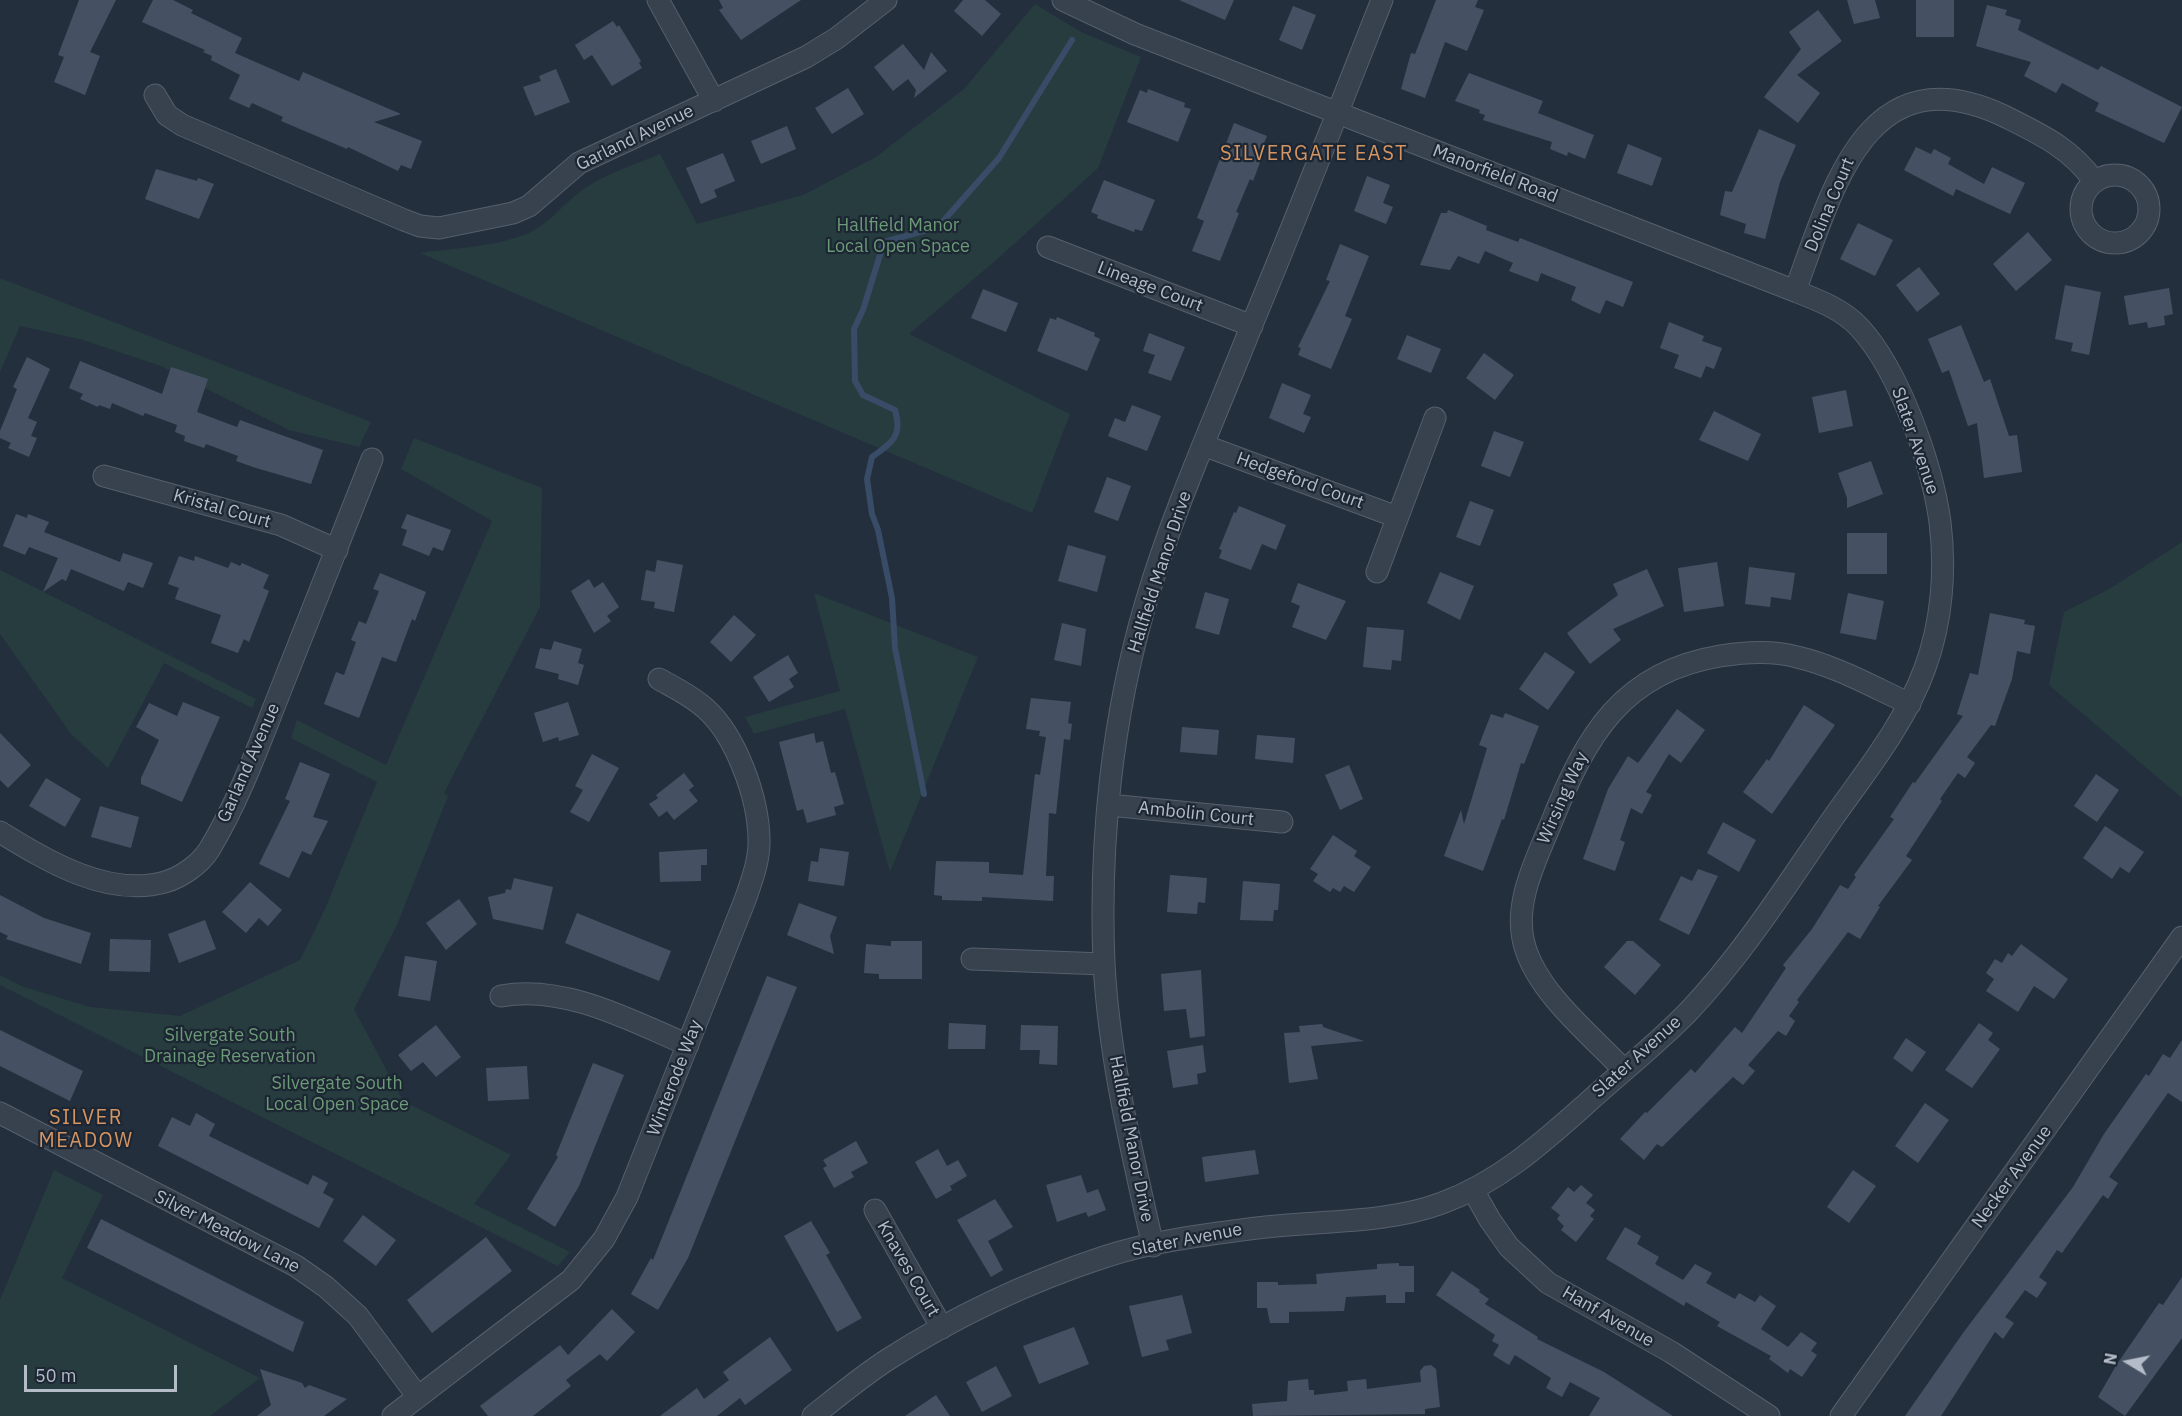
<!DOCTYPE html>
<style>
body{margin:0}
#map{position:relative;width:2182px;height:1416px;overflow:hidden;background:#242f3e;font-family:"IBM Plex Sans",sans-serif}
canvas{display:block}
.north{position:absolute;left:2098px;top:1332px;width:60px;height:60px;-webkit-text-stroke:4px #1d2633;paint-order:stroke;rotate:280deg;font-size:16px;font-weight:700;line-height:24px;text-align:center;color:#b4bcc9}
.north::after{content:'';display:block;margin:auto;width:21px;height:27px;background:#b4bcc9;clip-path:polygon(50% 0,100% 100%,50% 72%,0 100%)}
.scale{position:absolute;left:24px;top:1365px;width:153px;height:27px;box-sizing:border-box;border:3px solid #b4bcc9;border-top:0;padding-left:8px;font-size:18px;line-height:21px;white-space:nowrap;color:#b4bcc9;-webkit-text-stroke:4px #1d2633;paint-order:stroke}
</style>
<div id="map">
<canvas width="2182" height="1416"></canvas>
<div class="north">N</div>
<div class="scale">50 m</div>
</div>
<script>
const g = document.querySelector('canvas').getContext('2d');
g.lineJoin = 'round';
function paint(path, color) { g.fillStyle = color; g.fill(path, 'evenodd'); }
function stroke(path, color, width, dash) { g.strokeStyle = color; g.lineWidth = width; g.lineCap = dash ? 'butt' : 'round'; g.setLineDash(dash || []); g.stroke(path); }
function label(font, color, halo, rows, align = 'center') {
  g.font = font + ' "IBM Plex Sans",sans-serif'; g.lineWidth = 4.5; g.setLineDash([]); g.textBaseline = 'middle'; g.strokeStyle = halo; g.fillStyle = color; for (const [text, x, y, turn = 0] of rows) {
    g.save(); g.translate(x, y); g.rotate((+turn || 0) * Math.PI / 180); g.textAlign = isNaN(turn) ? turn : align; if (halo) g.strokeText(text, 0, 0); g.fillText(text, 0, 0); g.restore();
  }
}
paint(new Path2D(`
 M1035,4L1081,32L1141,57L1098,168L994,262L909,334L1070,414L1032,513L420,253C454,248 492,247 524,235C550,225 563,203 585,188C608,173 636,164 660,154L697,224L803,195L876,157L965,88Z
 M0,278L371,422L359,447L289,430L161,366L83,340L20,326L0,372Z
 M414,438L542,488L540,607L444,793L448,796L397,925L354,1009L403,1101L511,1155L474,1204L570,1252L558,1266L0,985V975L21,986L90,1007L180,1016L300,960L325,909L377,782L291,738L297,720L386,765L492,521L401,469Z
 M2182,542V798L2049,685L2064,612L2111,588Z
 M0,570L256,699L252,708L164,663L108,768L71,734L0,634Z
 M814,593L978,657L890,872L845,709L754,734L745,717L840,691Z
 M54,1170L103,1195L62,1278L260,1378L210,1416H0V1300Z`), '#263c3f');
stroke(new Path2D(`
 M924,794L895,648L892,598L878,530L872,514L867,479L872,457C892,443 903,436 895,410L863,395L855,381L854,329L863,310L884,242L938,227L999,158L1072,40`), '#394c67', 6);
paint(new Path2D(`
 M79,0H116L90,52L100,56L85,95L54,82L64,57L58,55Z
 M153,0H173L193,10L191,13L242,38L235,53L299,81L303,72L401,114L374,122L422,141L411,169L401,165L398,171L348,147L347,149L281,121L283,117L252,103L249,108L229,99L240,75L211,60L212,56L203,52L205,50L142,22Z
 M719,0H801L741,40L719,10L723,8Z
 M963,0H985L1001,14L982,36L954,11Z
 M1179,0H1234L1225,20Z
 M1436,0H1478L1475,7L1484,10L1467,51L1445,42L1425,98L1401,89L1411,53L1415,54Z
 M1847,0H1875L1880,18L1854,24Z
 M1916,0H1954V37H1916Z
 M1987,5L2007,10L2005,15L2021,20L2018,30L2098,70L2101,66L2182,107L2164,143L2095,111L2099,103L2062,83L2056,93L2024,76L2031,62L1976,46Z
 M1293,6L1316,15L1302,50L1279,40Z
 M1818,10L1842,41L1797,75L1820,93L1798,123L1764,97L1801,49L1789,32Z
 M613,21L617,27L619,25L641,61L639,63L642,68L612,86L592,55L584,60L575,45Z
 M903,44L924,70L931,52L947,71L914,98L916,90L908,79L893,91L874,67Z
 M556,69L570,102L535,116L523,87L541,81L539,76Z
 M1469,73L1543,101L1538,113L1594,135L1585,159L1568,152L1567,156L1550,149L1552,142L1483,120L1485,115L1479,113L1480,110L1455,101Z
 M848,88L864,114L832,134L815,108Z
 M1148,89L1185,103L1184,107L1191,109L1178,142L1127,122L1140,90L1147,93Z
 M1234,123L1267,136L1264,143L1267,144L1253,181L1250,179L1236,212L1239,213L1220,261L1192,251L1204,221L1197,218Z
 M787,126L796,149L761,164L751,141Z
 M1759,129L1796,145L1780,182L1765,239L1744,233L1746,224L1720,215L1725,191L1732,192Z
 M1628,144L1662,158L1652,186L1617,173Z
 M1916,147L1931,154L1934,149L1951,158L1948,164L1984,184L1992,167L2025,183L2010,214L1956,189L1953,196L1904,170Z
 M723,153L735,181L714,190L717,197L701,204L686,168Z
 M156,169L197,181L198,178L214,184L199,219L145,199Z
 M1367,176L1390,185L1383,203L1393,207L1386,224L1354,211Z
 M1104,180L1155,200L1142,231L1135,229L1134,232L1097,218L1098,215L1091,212Z
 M1448,210L1487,226L1486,230L1518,242L1520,238L1633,282L1623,307L1606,300L1600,314L1582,306L1571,300L1576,287L1541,273L1538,282L1509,271L1513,263L1485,251L1479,264L1458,256L1450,270L1420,265L1441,213H1447Z
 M1858,223L1893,240L1875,276L1840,259Z
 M2028,232L2052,260L2016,291L1993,264Z
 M1340,244L1369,256L1345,316L1352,319L1331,369L1298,355L1301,348L1298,347L1330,281L1326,280Z
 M1919,267L1940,294L1917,312L1896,285Z
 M2065,285L2101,292L2089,355L2071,351L2073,343L2055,339Z
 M2169,288L2173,314L2164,316L2165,325L2148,328L2147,322L2129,325L2124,296Z
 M983,289L1018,303L1006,332L971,318Z
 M1057,317L1095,333L1094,336L1100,339L1087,371L1037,351L1050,318L1056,320Z
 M1669,322L1704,336L1702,341L1722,348L1714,369L1706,366L1701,378L1674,368L1679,355L1660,348Z
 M1961,325L1984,382L1990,379L2009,436L2017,435L2022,472L1984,478L1977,423L1968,426L1949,370L1942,373L1928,339Z
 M1149,333L1185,347L1171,381L1148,373L1155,355L1143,351Z
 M1407,335L1441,349L1431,373L1397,359Z
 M1484,353L1514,375L1495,400L1466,378Z
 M27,357L50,369L28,418L37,422L31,436L37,438L29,457L8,448L11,443L0,438V431L17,389L13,387Z
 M80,361L162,394L171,367L208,379L197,412L237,427L240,420L323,450L311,484L256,468L236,461L238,456L206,444L204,448L184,441L185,436L175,432L177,425L145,413L143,416L112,403L110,409L99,405L98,407L80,399L83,394L69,388Z
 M1282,383L1311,395L1303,414L1311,417L1304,433L1269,418Z
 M1846,390L1853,426L1819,433L1812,397Z
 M1132,405L1161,416L1147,451L1108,436L1115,418L1125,422Z
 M1714,411L1761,434L1748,461L1699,440Z
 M1494,431L1524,442L1510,477L1481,466Z
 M1871,461L1883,494L1847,508V498L1838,473Z
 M1107,477L1131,486L1118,521L1094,512Z
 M1470,501L1494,510L1480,546L1456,537Z
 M1239,506L1286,525L1276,550L1262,544L1251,570L1219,558L1222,550L1219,549L1234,512L1236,513Z
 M16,514L27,518L28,514L49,522L44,532L120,562L123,553L153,563L143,588L128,582L124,591L71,569L66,581L62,579L43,592L58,558L29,547L25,555L3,546Z
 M407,514L451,530L443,551L433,547L429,556L402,545L407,530L401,528Z
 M1847,533H1887V574H1847Z
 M1068,545L1106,556L1097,592L1058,581Z
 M179,556L194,561L195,556L228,568L231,562L240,566L242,563L269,575L263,588L269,591L249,642L244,639L238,653L211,643L221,615L175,599L179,588L168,584Z
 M657,560L683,565L674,612L654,608L655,602L641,600L646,570L655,572Z
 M1717,562L1724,606L1684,612L1678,568Z
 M1749,567L1795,573L1791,600L1771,597L1770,607L1745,604Z
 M1647,569L1664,606L1613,629L1621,640L1590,664L1567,633L1618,595L1613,584Z
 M1440,572L1474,586L1460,620L1427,603Z
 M380,573L426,592L415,621L412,619L396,662L382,657L359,718L324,704L336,672L344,675L356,642L351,640L359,621L366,624L379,591L373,589Z
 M589,579L594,588L603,582L619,607L607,616L611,621L594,633L571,591Z
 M1298,583L1346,601L1326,640L1292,627L1300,606L1291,602Z
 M1205,592L1229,599L1219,635L1195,628Z
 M1848,593L1884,601L1876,640L1840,633Z
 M1990,613L2025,620L2024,624L2035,626L2030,654L2017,651L2012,679L1995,726L1991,725L1967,757L1975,763L1965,778L1958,773L1940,799L1942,801L1906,856L1912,860L1878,906L1880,907L1860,939L1848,932L1797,1000L1799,1002L1789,1016L1795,1021L1786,1036L1778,1031L1748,1065L1755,1071L1743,1085L1733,1077L1662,1147L1657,1144L1644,1160L1620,1139L1645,1112L1647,1113L1691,1069L1695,1073L1735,1027L1742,1033L1786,968L1783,965L1812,929L1840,885L1848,889L1856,877L1854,875L1894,819L1890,817L1913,782L1915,783L1963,716L1957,714L1970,673L1978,675Z
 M734,615L756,635L731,662L710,642Z
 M1062,623L1086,629L1081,666L1054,660Z
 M1367,627L1404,630L1401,661L1392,660L1391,670L1363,667Z
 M554,641L582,649L578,663L584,665L578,685L558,679L559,674L535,668L540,648L551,650Z
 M1545,652L1575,672L1548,710L1519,689Z
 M788,655L798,673L789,679L794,687L769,702L753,677Z
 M1031,698L1071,702L1068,723L1072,724L1070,740L1064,739L1056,814L1049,813L1046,876H1054L1053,901L982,897V901L942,900V896L934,895L936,861L989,862V873L1023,875L1035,774L1040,775L1046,737L1039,736L1040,731L1026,729Z
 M183,702L220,717L182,802L141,784V778L159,740L136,727L149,703L177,716Z
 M568,702L579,735L559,741L558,737L543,742L534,713Z
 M1804,705L1835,725L1772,814L1743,792L1767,759L1769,761Z
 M1677,709L1705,730L1681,763L1669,754L1646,792L1652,795L1642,814L1631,808L1620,840L1625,842L1615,871L1583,859L1608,789L1628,756L1638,763Z
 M1505,713L1539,726L1524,764L1521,763L1504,820L1502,819L1483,871L1444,856L1461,810L1464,824L1487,748L1479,745L1491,714L1503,718Z
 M1182,727L1219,730L1217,755L1180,752Z
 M0,733L31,765L8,788L0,780Z
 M814,733L816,743L823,741L831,773L835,772L844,804L834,807L836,815L807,823L803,809L797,811L779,742Z
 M1257,735L1295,738L1293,763L1255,759Z
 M592,754L619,768L589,822L570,812L583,790L575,786Z
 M300,762L330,774L313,817L328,821L311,855L302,851L289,878L259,864L290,801L285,799Z
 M1349,765L1363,799L1340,810L1325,775Z
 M684,773L694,786L689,790L698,801L674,820L667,811L659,817L649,804L658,798L656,795Z
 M2096,774L2119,790L2097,822L2074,806Z
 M46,778L81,799L65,827L29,806Z
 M100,806L139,817L131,848L91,837Z
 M1723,822L1756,840L1739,872L1707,853Z
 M2105,826L2144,852L2129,873L2120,867L2112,879L2083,858Z
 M1333,835L1357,851L1354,856L1371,867L1354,892L1344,886L1340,892L1333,888L1330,892L1313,881L1318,874L1310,869Z
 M820,848L849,852L844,886L808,881L811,861L818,862Z
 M707,849V865H701V881L660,882L659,852Z
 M1698,869L1718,876L1689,935L1659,920L1681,876L1692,881Z
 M1170,875L1207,878L1205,903L1198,902L1197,914L1167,912Z
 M514,878L553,887L543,930L493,919L488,897L505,893L506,889L511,890Z
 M1243,881L1280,884L1278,910H1274L1273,921L1240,920Z
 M250,882L282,910L268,926L259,918L246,933L222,912Z
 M0,895L44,918L91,933L81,964L6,939L8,936L0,932Z
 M459,899L477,924L446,950L426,923Z
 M799,903L837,917L830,936L834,954L787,935Z
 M577,913L671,951L659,981L565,943Z
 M205,920L216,949L179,963L168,934Z
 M110,939L151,940L150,972L109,971Z
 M891,941H922V979H879V974L864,973L866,944L891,946Z
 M1627,941H1633L1661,965L1635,995L1604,967Z
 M2021,944L2068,979L2054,999L2034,986L2018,1012L1986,991L1994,979L1986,973L1995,959L2002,963L2008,953L2012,956Z
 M405,956L437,961L430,1001L398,996Z
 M1201,970L1205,1036L1190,1038L1186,1009L1164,1011L1161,974Z
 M767,976L797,987L688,1258L658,1310L631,1294L651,1258L653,1260Z
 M949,1023L986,1025L985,1049H948Z
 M1979,1023L1993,1033L1988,1040L2000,1049L1972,1088L1945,1070Z
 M1322,1024L1323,1027L1364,1041L1311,1046L1318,1079L1289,1083L1284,1033L1300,1032L1299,1026Z
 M436,1025L461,1057L436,1077L423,1062L411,1071L398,1055Z
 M1021,1025L1058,1026L1057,1065L1039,1064L1040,1050H1020Z
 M0,1030L83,1071L70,1101L0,1066Z
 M1906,1038L1926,1052L1912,1072L1893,1058Z
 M2182,1040V1102L2168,1093L2109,1177L2118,1183L2108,1199L2103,1195L2062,1253L2057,1250L2039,1277L2047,1283L2037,1298L2025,1290L2005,1317L2014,1323L2003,1339L1995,1332L1941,1416H1905L1963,1333L2073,1187L2104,1134L2146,1074L2149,1076L2163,1054L2170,1058Z
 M1203,1045L1206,1072L1197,1074L1198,1084L1173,1088L1167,1051Z
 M593,1063L624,1075L579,1186L555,1227L527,1209L558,1157L556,1155Z
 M527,1066L529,1099L488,1101L486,1068Z
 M1925,1103L1949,1120L1918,1163L1895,1146Z
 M196,1113L215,1124L209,1136L308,1185L313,1175L328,1183L323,1193L334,1199L319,1228L158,1146L172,1117L190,1126Z
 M856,1141L868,1163L851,1172L854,1177L834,1188L823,1168L827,1166L823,1160Z
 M938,1149L947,1166L958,1160L967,1176L950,1186L952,1190L936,1199L915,1162Z
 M1255,1150L1259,1174L1205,1182L1202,1157Z
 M1853,1170L1876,1186L1849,1223L1827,1207Z
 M1081,1175L1087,1193L1098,1189L1106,1210L1088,1217L1086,1212L1057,1222L1046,1185Z
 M1581,1185L1593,1195L1586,1203L1595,1210L1590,1216L1594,1219L1576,1242L1561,1230L1564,1226L1557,1219L1560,1215L1551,1208L1568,1187L1574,1192Z
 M995,1199L1013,1227L988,1241L1003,1270L991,1277L957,1220Z
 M363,1215L396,1240L376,1266L343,1241Z
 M101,1219L304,1322L293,1352L87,1248Z
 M811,1221L830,1253L826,1255L862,1318L837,1332L784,1236Z
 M1625,1227L1641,1236L1637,1244L1659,1257L1655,1264L1683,1280L1695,1264L1712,1273L1706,1283L1735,1299L1739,1293L1755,1302L1760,1295L1776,1306L1761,1329L1788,1347L1801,1332L1817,1343L1811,1351L1817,1355L1802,1377L1790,1369L1788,1373L1769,1359L1771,1356L1717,1326L1720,1322L1686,1302L1684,1306L1606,1259Z
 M486,1237L512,1271L432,1333L407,1300Z
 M1399,1263V1266H1414V1292H1405V1303H1386V1295L1346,1297L1344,1311L1289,1312V1323H1270L1267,1308H1257V1282H1278V1285L1317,1284L1316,1274L1377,1269V1264Z
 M1452,1271L1480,1290L1479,1292L1489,1299L1485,1304L1538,1337L1537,1339L1604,1372L1673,1416H1589L1600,1398L1570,1382L1562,1397L1546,1388L1551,1378L1515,1355L1509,1365L1493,1355L1499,1345L1492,1341L1495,1335L1436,1295Z
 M2182,1277V1338L2125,1416L2098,1397L2117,1364L2159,1303L2163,1305Z
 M1182,1295L1192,1333L1166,1340L1169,1350L1142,1357L1129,1306Z
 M612,1309L635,1332L607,1361L600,1354L566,1380L571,1386L533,1416H488L480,1406L560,1345L568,1355Z
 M1074,1327L1089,1364L1039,1384L1023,1346Z
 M770,1337L792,1370L745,1405L740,1398L717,1416H660L697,1388L704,1399L729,1380L723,1372Z
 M1431,1365L1436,1369L1440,1407L1425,1409V1414L1253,1416L1252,1404L1287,1401L1288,1381L1308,1379L1309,1390H1314V1395L1348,1391L1347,1381L1366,1379L1367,1389L1421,1382L1420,1371L1424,1366Z
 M996,1366L1012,1396L982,1412L966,1382Z
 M260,1369L302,1383L305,1388L309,1385L347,1399L324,1416H257L271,1405Z
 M936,1395L950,1416H905Z`), '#455162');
const minor = new Path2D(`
 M658,0L714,101
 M155,95L167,115L182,125L404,220L420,226L439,228L513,213L529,206L579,163L806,57L837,38L886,0
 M2081 209a34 34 0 1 1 68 0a34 34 0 1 1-68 0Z
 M1048,247L1252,326
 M1795,291C1832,193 1865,50 2004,116C2040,134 2071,148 2094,181
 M1203,445L1397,517
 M104,476L281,525L337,550
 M1377,572L1435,418
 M1109,805L1282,822
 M0,832C47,861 108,898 165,882C182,877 200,864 209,850C240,799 261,739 283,684C313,609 343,534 372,459
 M972,959L1104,964
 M501,996C564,984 632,1021 688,1045
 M1624,1070C1591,1035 1539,994 1525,947C1512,905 1536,860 1552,821C1586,736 1622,672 1720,656C1745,652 1772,650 1797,657C1836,666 1873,687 1910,704
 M0,1113L296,1266L326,1287L358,1316L418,1397
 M1473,1190L1490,1220L1509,1247L1548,1283L1671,1352L1769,1416
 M875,1210L942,1328
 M1153,1246C1132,1152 1109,1059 1104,963C1099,843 1112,717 1146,602C1174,508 1215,418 1251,327C1296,219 1339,109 1382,0
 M393,1416L571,1280L604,1239L627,1197L745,900C752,880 760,859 759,838C758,797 736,736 706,709C692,696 675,688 659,679
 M813,1416C837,1397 861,1377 887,1360C954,1317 1028,1282 1104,1257C1149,1242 1202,1235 1249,1229C1311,1220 1384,1225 1442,1203C1499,1182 1541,1144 1586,1104C1620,1073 1657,1044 1689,1011C1744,953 1788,883 1833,818C1867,770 1905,723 1925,668C1942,622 1946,570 1940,522C1932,464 1899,370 1859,327C1842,309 1818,300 1795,291L1135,34L1063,0
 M1841,1416L2182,937`);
stroke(minor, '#565f6c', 23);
stroke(minor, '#38414e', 21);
label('18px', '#b4bcc9', '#1d2633', [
 ["Garland Avenue",635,138,-26],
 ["Manorfield Road",1495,174,21],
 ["Dolina Court",1830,205,-67],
 ["Lineage Court",1150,287,21],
 ["Slater Avenue",1915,441,71],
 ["Hedgeford Court",1300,481,20],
 ["Kristal Court",222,509,16],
 ["Hallfield Manor Drive",1160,572,-72],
 ["Garland Avenue",249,763,-66],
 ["Wirsing Way",1563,798,-66],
 ["Ambolin Court",1196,814,6],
 ["Slater Avenue",1637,1057,-42],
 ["Winterode Way",675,1078,-69],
 ["Hallfield Manor Drive",1131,1139,79],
 ["Necker Avenue",2012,1177,-54],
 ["Silver Meadow Lane",227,1232,27],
 ["Slater Avenue",1187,1240,-11],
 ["Knaves Court",908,1269,60],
 ["Hanf Avenue",1608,1317,30]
]);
label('18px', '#6b9a76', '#1d2633', [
 ["Hallfield Manor",898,226],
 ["Local Open Space",898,247],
 ["Silvergate South",230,1036],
 ["Drainage Reservation",230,1057],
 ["Silvergate South",337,1084],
 ["Local Open Space",337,1105]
]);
g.letterSpacing = '1.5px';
label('20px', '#d59563', '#1d2633', [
 ["SILVERGATE EAST",1314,154],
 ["SILVER",86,1118],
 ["MEADOW",86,1141]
]);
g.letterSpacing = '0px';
</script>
